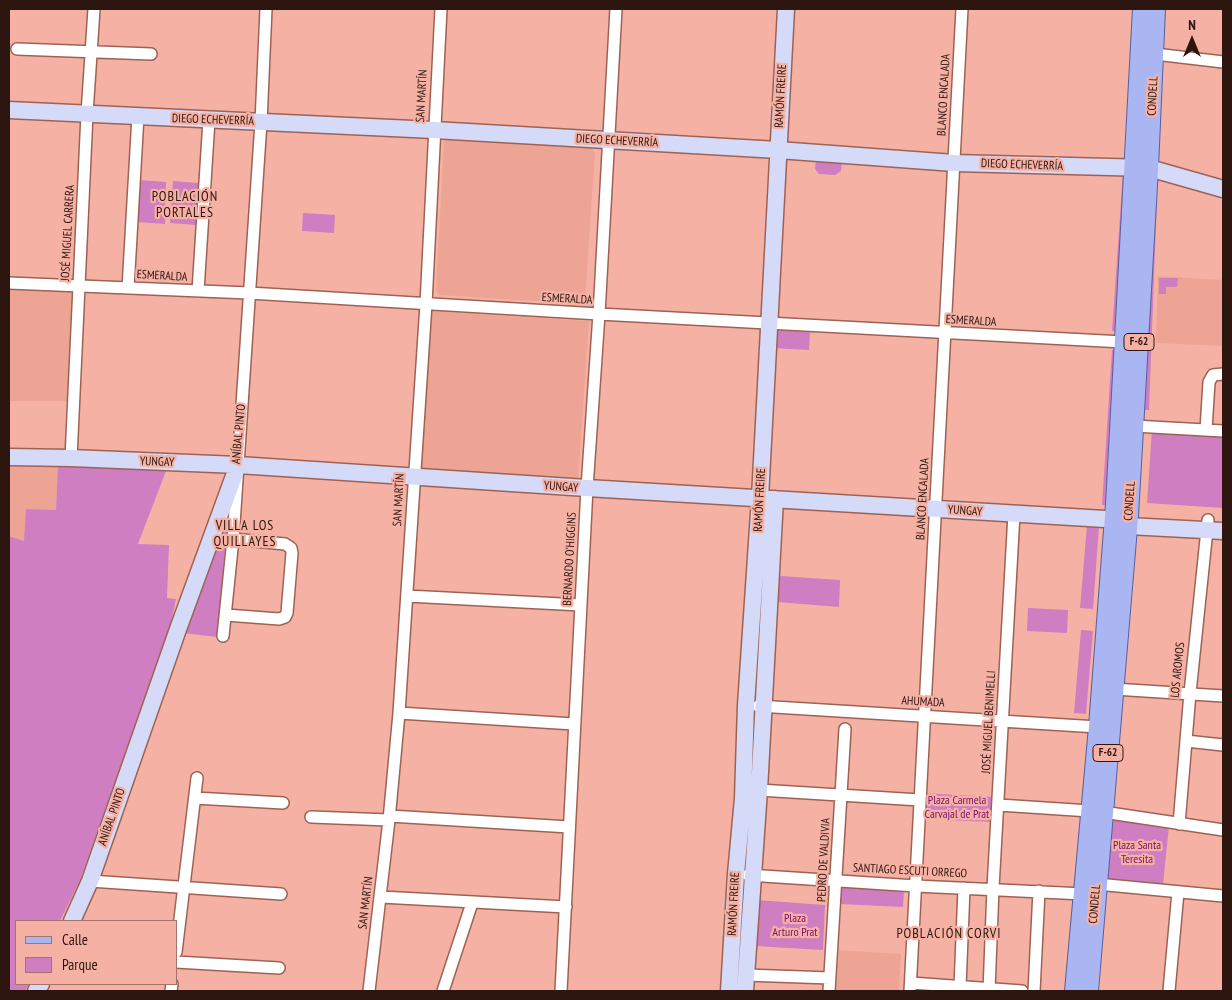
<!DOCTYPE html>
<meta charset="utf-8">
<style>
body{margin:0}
#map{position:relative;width:1232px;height:1000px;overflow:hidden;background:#f5b2a4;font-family:"PT Sans Narrow",sans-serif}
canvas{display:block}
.frame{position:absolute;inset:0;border:10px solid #2d1510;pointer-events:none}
.legend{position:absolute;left:15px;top:920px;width:162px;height:65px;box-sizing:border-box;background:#f5b2a4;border:1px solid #a57369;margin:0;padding:6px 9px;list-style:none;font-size:15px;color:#2d1510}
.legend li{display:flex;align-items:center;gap:10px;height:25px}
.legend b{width:25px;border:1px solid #a57369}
.north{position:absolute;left:1167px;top:15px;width:50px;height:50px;-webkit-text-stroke:4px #f5b2a4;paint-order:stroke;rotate:0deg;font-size:14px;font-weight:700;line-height:20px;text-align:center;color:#2d1510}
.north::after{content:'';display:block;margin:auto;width:18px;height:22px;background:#2d1510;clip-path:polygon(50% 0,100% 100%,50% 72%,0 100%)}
</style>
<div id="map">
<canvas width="1232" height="1000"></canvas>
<div class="frame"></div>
<ul class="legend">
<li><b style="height:6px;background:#a9b6f1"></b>Calle</li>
<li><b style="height:14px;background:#cf7ec2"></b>Parque</li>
</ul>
<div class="north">N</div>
</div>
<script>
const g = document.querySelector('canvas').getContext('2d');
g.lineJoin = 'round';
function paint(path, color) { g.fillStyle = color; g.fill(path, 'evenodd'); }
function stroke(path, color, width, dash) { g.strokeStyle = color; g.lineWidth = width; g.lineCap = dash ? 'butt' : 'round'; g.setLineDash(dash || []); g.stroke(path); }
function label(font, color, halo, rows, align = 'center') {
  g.font = font + ' "PT Sans Narrow",sans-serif'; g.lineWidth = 4.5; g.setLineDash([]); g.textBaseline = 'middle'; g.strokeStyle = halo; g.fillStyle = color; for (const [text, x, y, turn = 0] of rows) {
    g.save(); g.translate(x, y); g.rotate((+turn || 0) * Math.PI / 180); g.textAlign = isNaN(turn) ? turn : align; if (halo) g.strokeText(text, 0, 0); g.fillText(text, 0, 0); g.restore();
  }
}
paint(new Path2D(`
 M448,137L592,148L595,153L585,299L583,304L439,295L436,290L444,139Z
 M1158,276L1223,280V346L1156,343Z
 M9,289L77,291L71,401H9Z
 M429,311L589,321L578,482L418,470Z
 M9,464L58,465L56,510H49L24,541L9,536Z
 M839,950L901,954L899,991H836Z`), '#eea494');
paint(new Path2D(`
 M816,160L842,161L841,171L835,175L819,174L815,169Z
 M1123,173H1126L1120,331H1112Z
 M139,180L166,182L165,224L137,222Z
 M173,181L199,183L196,225L170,223Z
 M1156,184L1157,197L1149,410H1140Z
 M303,213L335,215L334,233L302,231Z
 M1159,278H1178L1177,287H1166V294H1159Z
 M773,329L810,331L809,350L772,348Z
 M1112,350H1119L1111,505H1102Z
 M1152,429L1223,434V508L1147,503Z
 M58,465L166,471L138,544L169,545L167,598L176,599L170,628L80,880L60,921H16V984H29L25,991H9V536L24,541L26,509L56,510Z
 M229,504L217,637L183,633Z
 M1087,525L1099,526L1093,609L1080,608Z
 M780,576L840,580L839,607L778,602Z
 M1028,608L1068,610L1067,633L1027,631Z
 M1081,630L1093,631L1086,714L1074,713Z
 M921,793L995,797L993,822L920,819Z
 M1111,820L1169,826L1163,885L1105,880Z
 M841,886L904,889L903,907L840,904Z
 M756,900L825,905L823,950L754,946Z`), '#cf7ec2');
const street = new Path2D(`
 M17,49L151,54
 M1155,54L1223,62
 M9,283L249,293L599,314L1123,342
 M128,288L138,116
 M198,291L209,120
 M1134,426L1223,431
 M1206,430L1209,382L1213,375L1223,374
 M71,458L87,114L94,9
 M407,596L581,605
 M226,615L279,619L285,617L287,613L292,553L291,548L285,544L233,539
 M223,636L233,539L261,122L266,9
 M1114,689L1223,696
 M758,706L1098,727
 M399,713L574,724
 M1186,741L1223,745
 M759,790L920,800
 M195,798L283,803
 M999,805L1090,811
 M1103,812L1223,830
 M390,816L569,827
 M311,817L389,820
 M1179,824L1190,693L1208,520
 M748,875L916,886L1084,894
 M90,881L281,894
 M1097,884L1223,896
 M381,897L566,907
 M176,952L197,778
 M176,962L279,968
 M746,975L830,978
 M911,983L1022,991
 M960,987L964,888
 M171,991L172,984
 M369,991L389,820L399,713L426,304L441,9
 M443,991L472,903
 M561,991L587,488L599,314L616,9
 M829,991L845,729
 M910,991L962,9
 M989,991L993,888L1014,514
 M1034,991L1039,891
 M1169,991L1178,892`);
const secondary = new Path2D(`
 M9,110L434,130L778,150L954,163L1149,168L1223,189
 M9,457L71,458L238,465L587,488L1105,519L1113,520L1128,526L1223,531
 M72,921L90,881L177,632L238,465
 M36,991L41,984
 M729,991L736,874L743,798L746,705L760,498L786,9
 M745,991L759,790L775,499`);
const primary = new Path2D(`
 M1074,991L1098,727L1115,504L1142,9
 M1089,991L1129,516L1149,168L1156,9`);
stroke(street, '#9e6255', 14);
stroke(secondary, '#9e6255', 19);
stroke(primary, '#595e9c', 20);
stroke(street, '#fff', 11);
stroke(secondary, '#d4daf8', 16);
stroke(primary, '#a9b6f1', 18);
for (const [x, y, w] of [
 [1139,342,30],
 [1108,753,30]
]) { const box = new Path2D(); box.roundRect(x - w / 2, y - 8.5, w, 17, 4); g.fillStyle = '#f5b2a4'; g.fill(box); stroke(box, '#2d1510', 1); }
label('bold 11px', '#2d1510', null, [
 ["F-62",1139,342],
 ["F-62",1108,753]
]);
label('12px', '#2d1510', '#f5b2a4', [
 ["BLANCO ENCALADA",944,95,-87],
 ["SAN MARTÍN",422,96,-87],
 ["RAMÓN FREIRE",781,96,-87],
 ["CONDELL",1153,96,-87],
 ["DIEGO ECHEVERRÍA",213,120,2],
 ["DIEGO ECHEVERRÍA",617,141,3],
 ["DIEGO ECHEVERRÍA",1022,165,2],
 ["JOSÉ MIGUEL CARRERA",68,233,-87],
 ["ESMERALDA",162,276,3],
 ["ESMERALDA",567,299,3],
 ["ESMERALDA",971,321,3],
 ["ANÍBAL PINTO",239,434,-85],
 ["YUNGAY",157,462,2],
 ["YUNGAY",561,487,4],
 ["BLANCO ENCALADA",923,499,-87],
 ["SAN MARTÍN",399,500,-87],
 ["RAMÓN FREIRE",760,500,-87],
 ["CONDELL",1130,501,-86],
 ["YUNGAY",965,511,4],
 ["BERNARDO O'HIGGINS",570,559,-87],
 ["LOS AROMOS",1178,670,-84],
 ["AHUMADA",923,702,3],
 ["JOSÉ MIGUEL BENIMELLI",989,722,-87],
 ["ANÍBAL PINTO",112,817,-71],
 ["PEDRO DE VALDIVIA",824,860,-87],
 ["SANTIAGO ESCUTI ORREGO",910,871,3],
 ["SAN MARTÍN",366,903,-83],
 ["RAMÓN FREIRE",734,904,-87],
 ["CONDELL",1095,904,-85]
]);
label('12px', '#780e6e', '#f5b2a4', [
 ["Plaza Carmela",957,801],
 ["Carvajal de Prat",957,815],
 ["Plaza Santa",1137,846],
 ["Teresita",1137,860],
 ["Plaza",795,919],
 ["Arturo Prat",795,933]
]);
g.letterSpacing = '1px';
label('14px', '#2d1510', '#f5b2a4', [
 ["POBLACIÓN",185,197],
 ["PORTALES",185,213],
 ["VILLA LOS",245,526],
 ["QUILLAYES",245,542],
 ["POBLACIÓN CORVI",949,934]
]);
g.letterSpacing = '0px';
</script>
